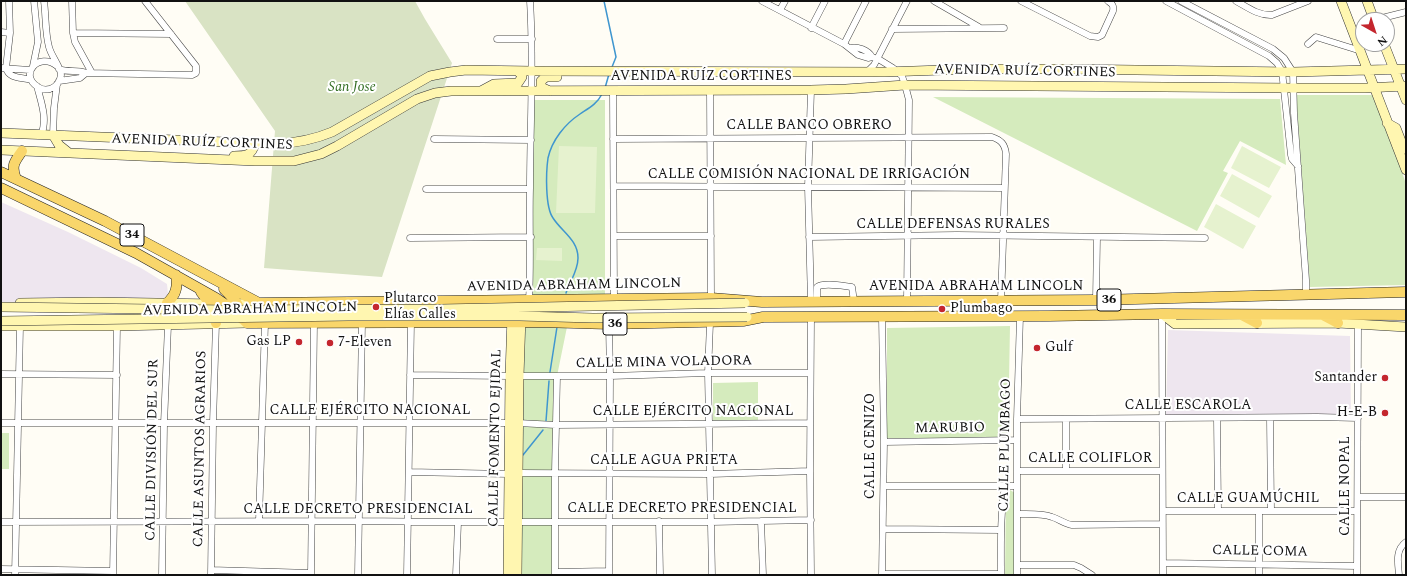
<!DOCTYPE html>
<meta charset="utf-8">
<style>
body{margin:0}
#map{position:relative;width:1407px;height:576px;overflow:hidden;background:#fffdf5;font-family:Spectral,serif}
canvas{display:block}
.frame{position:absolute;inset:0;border:2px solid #111;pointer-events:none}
.north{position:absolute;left:1355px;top:12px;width:40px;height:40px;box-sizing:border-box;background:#fff;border:1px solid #a0a0a0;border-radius:50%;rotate:141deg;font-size:11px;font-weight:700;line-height:16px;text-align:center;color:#111}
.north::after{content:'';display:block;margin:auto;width:14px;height:18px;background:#c4262e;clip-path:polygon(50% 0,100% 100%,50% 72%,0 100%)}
</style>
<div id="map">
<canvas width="1407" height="576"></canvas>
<div class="frame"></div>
<div class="north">N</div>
</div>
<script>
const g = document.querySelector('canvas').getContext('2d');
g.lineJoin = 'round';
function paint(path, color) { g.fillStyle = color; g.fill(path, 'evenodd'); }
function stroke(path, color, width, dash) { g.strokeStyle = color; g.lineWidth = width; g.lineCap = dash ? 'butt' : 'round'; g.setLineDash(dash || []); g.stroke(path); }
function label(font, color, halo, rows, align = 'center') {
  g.font = font + ' Spectral,serif'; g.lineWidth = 4; g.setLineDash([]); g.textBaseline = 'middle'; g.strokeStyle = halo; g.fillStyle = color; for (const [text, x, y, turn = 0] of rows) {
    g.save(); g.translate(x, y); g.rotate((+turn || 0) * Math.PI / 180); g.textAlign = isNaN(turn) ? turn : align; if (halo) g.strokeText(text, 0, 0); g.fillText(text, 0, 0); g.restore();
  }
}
paint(new Path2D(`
 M1,202L68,232L141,268L167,284L168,294L160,301L1,302Z
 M1168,330L1350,336L1351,415H1166Z`), '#eee6ef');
paint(new Path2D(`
 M1296,95H1372L1394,148L1406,184V285L1310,287Z
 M933,97L1280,99L1286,165L1240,141L1223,171L1228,173L1197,231Z
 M532,100H605V297L532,300Z
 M521,322L567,327L557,376L555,575H517Z
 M1010,326L1008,438H887V328Z
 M758,382V423L713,421V383Z
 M1,433H9V469H1Z
 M1010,490L1015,493V575H1005L1006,494Z`), '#d5ebbd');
paint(new Path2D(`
 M185,1H415L425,19L452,63L382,277L264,268L275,131Z`), '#d9e3c4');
paint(new Path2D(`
 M559,146L597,147L595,213H556Z
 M1242,146L1281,167L1269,188L1231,168Z
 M1232,174L1272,196L1259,218L1220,196Z
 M1216,204L1256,226L1243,249L1204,227Z
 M537,248H562V261L536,260Z`), '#e6f2cf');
stroke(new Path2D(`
 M604,1L616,57L612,67
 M605,88L609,74
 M566,293C570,281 578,271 578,258C578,240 562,232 553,218C545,207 546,172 548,158C552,140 565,124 580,114C589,108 597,104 602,94
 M550,372L557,327
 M546,421L549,381
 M523,455L543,430`), '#3f96cf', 1.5);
const street = new Path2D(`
 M9,1L10,33L6,68C9,79 21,77 31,80
 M44,1C46,16 45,32 49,47C51,56 61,67 61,75C60,82 56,87 50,89C46,90 42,90 38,87C18,75 39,51 57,66
 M72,1L73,33L75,42L92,73
 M762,1L844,44L858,55L868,58L872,57L880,60L893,68L902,76L905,85L909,100L907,301
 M934,1L979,27
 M1021,1L1090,36L1098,37L1102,35L1113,11C1114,5 1112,4 1108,1
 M1166,1L1269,56L1277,63L1282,71L1291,155L1292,159L1298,166
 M1181,1L1273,49L1284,58L1293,72L1294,113L1306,280V295
 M1236,1C1247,7 1259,16 1272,15L1308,1
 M780,10L785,1
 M1374,20L1406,12
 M811,28L825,1
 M892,29L1004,28
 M1,32L10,33
 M73,33L171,34
 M497,39H532
 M844,44L866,1
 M1308,44L1316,37L1361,51
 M850,48C857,46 868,50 872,57
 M33,66L38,42L34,1
 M1,68L30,70
 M59,69C68,73 77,69 86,73L192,75L196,73V66L145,1
 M868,71L874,65L907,1
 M59,81L80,78L86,73
 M37,86C41,102 48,119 41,135
 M710,90L711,298
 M811,90L808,187L811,302
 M613,91L614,299
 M53,135L54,108L57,84
 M434,139L531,140
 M613,139L992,137C1001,140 1005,144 1006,154L1001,300
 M614,186L1004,188
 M426,189H530
 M614,236H711
 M809,237L957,235L1205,238
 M410,238L531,237
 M1096,300L1097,237
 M529,301C531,263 529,225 530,188C530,125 534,63 530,1
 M817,302V287C824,282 843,286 852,287L854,302
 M1162,314L1163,575
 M811,317L810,471L811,575
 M882,317L884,442L882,575
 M710,323L708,373L712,575
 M609,324L610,376L609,575
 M1,374L117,375
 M410,375L510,376
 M519,376H610L708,373H810
 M1217,418L1218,511
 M1270,418L1271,511
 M1017,419L1317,417L1358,418
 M1066,419V471
 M1,423H518L556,425L810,423
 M884,442L1017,440
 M1017,471H1162
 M409,472L509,474
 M518,473L710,474L810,471
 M884,486H1017
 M1358,497H1406
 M1163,511H1357
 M1017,514C1028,514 1042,513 1052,517C1059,519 1065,524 1072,525L1162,524
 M259,521L265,323
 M659,521L660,575
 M761,521L763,575
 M1,522L359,521L458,522H711L811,520
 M883,529L1001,530
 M1163,563L1357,566
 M1017,565H1074L1081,568L1092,575
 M1,569L113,571
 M211,570L311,573
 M555,572L609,571
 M882,574H1001
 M15,575L20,326
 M113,575L117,326
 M162,575L164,424L168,325
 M211,575L213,423L216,323
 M311,575L314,322
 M358,575L362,322
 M407,575L411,322
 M456,575L458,522
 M555,575V473L557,376
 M1001,575C1001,545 1000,516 1005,486
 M1017,575V419L1020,316
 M1259,575V511
 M1357,575L1358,324
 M1399,575C1398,563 1395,550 1406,542`);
const secondary = new Path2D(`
 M1341,1L1406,170
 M1367,1L1374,20
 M1384,44L1406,100
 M481,91L494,84L518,83L522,77L521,74L517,71
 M550,91L541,87V81L546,77H557
 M1387,123L1396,128L1404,149
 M1,133L276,144C296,143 313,140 332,132L430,76L450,72L466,70L533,71L885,72L971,69H1058L1293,72L1406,69
 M53,135L59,145L69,153
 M1,150L255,161H294L321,154L337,146L417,99L435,93L451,91L811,90L846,89L905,85L1294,88H1365L1406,86
 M234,156C246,156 252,156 255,143
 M20,303L96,302L216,304
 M232,304L259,303
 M1162,314L1175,324L1338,323L1406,327
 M1,326H117L247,323
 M508,575L510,376L512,316
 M517,575L519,376L521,316`);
const primary = new Path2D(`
 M1,172L105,221L259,303L711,298L762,302L1096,300L1406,292
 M16,179C11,166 14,162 22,151
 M1,188L136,253L216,298L232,309L247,323L540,322L609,324L743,321L763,317L1049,316L1162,314L1406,315
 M224,289C232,297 242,306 242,319
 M201,292L210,304L216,323
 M167,303C176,295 178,287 176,275
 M1242,315L1257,323
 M1323,315L1338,323`);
stroke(street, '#444', 7);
stroke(secondary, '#333', 10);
stroke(primary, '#222', 11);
stroke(street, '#fff', 6);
stroke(secondary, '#fff6b0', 9);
stroke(primary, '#f9d66b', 10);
const secondaryBridge = new Path2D(`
 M1,307L228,310L441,309L745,303
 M1,321L348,316H520L593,318L747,317`);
stroke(secondaryBridge, '#333', 10, []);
stroke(secondaryBridge, '#fff6b0', 9);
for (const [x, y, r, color] of [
 [376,307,4,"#c4262e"],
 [942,309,4,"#c4262e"],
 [299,342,4,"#c4262e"],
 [330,343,4,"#c4262e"],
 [1037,348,4,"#c4262e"],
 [1385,378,4,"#c4262e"],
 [1385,413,4,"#c4262e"]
]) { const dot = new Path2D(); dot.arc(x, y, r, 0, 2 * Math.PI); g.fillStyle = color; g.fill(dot); stroke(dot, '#fff', 1.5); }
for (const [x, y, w] of [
 [132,235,24],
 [1109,300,24],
 [615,324,24]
]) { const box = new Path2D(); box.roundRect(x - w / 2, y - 11, w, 22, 3); g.fillStyle = '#fff'; g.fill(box); stroke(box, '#111', 1); }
label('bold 13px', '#111', null, [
 ["34",132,235],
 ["36",1109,300],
 ["36",615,324]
]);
label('14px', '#111', '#fff', [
 ["AVENIDA RUÍZ CORTINES",1025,72,1],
 ["AVENIDA RUÍZ CORTINES",701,77],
 ["CALLE BANCO OBRERO",809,126],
 ["AVENIDA RUÍZ CORTINES",202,143,2],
 ["CALLE COMISIÓN NACIONAL DE IRRIGACIÓN",809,175],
 ["CALLE DEFENSAS RURALES",953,225],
 ["AVENIDA ABRAHAM LINCOLN",574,286,-1],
 ["AVENIDA ABRAHAM LINCOLN",976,287],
 ["AVENIDA ABRAHAM LINCOLN",250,310,-1],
 ["CALLE MINA VOLADORA",664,363,-1],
 ["CALLE ESCAROLA",1188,406],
 ["CALLE EJÉRCITO NACIONAL",370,411],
 ["CALLE EJÉRCITO NACIONAL",693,412],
 ["MARUBIO",950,429,-1],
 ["CALLE FOMENTO EJIDAL",496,438,-89],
 ["CALLE PLUMBAGO",1006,445,-89],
 ["CALLE CENIZO",871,446,-90],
 ["CALLE ASUNTOS AGRARIOS",201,449,-89],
 ["CALLE DIVISIÓN DEL SUR",153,450,-89],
 ["CALLE COLIFLOR",1090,459],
 ["CALLE AGUA PRIETA",664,461],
 ["CALLE NOPAL",1346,486,-90],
 ["CALLE GUAMÚCHIL",1248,499],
 ["CALLE DECRETO PRESIDENCIAL",682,509],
 ["CALLE DECRETO PRESIDENCIAL",358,510],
 ["CALLE COMA",1260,552,1]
]);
label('italic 14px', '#2f6b1f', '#fff', [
 ["San Jose",352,88]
]);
label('14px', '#111', '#fff', [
 ["Plutarco",384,299],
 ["Elías Calles",384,315],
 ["Plumbago",950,309],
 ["Gas LP",291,342,"right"],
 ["7-Eleven",338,343],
 ["Gulf",1045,348],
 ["Santander",1377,378,"right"],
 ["H-E-B",1377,413,"right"]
], 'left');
</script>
